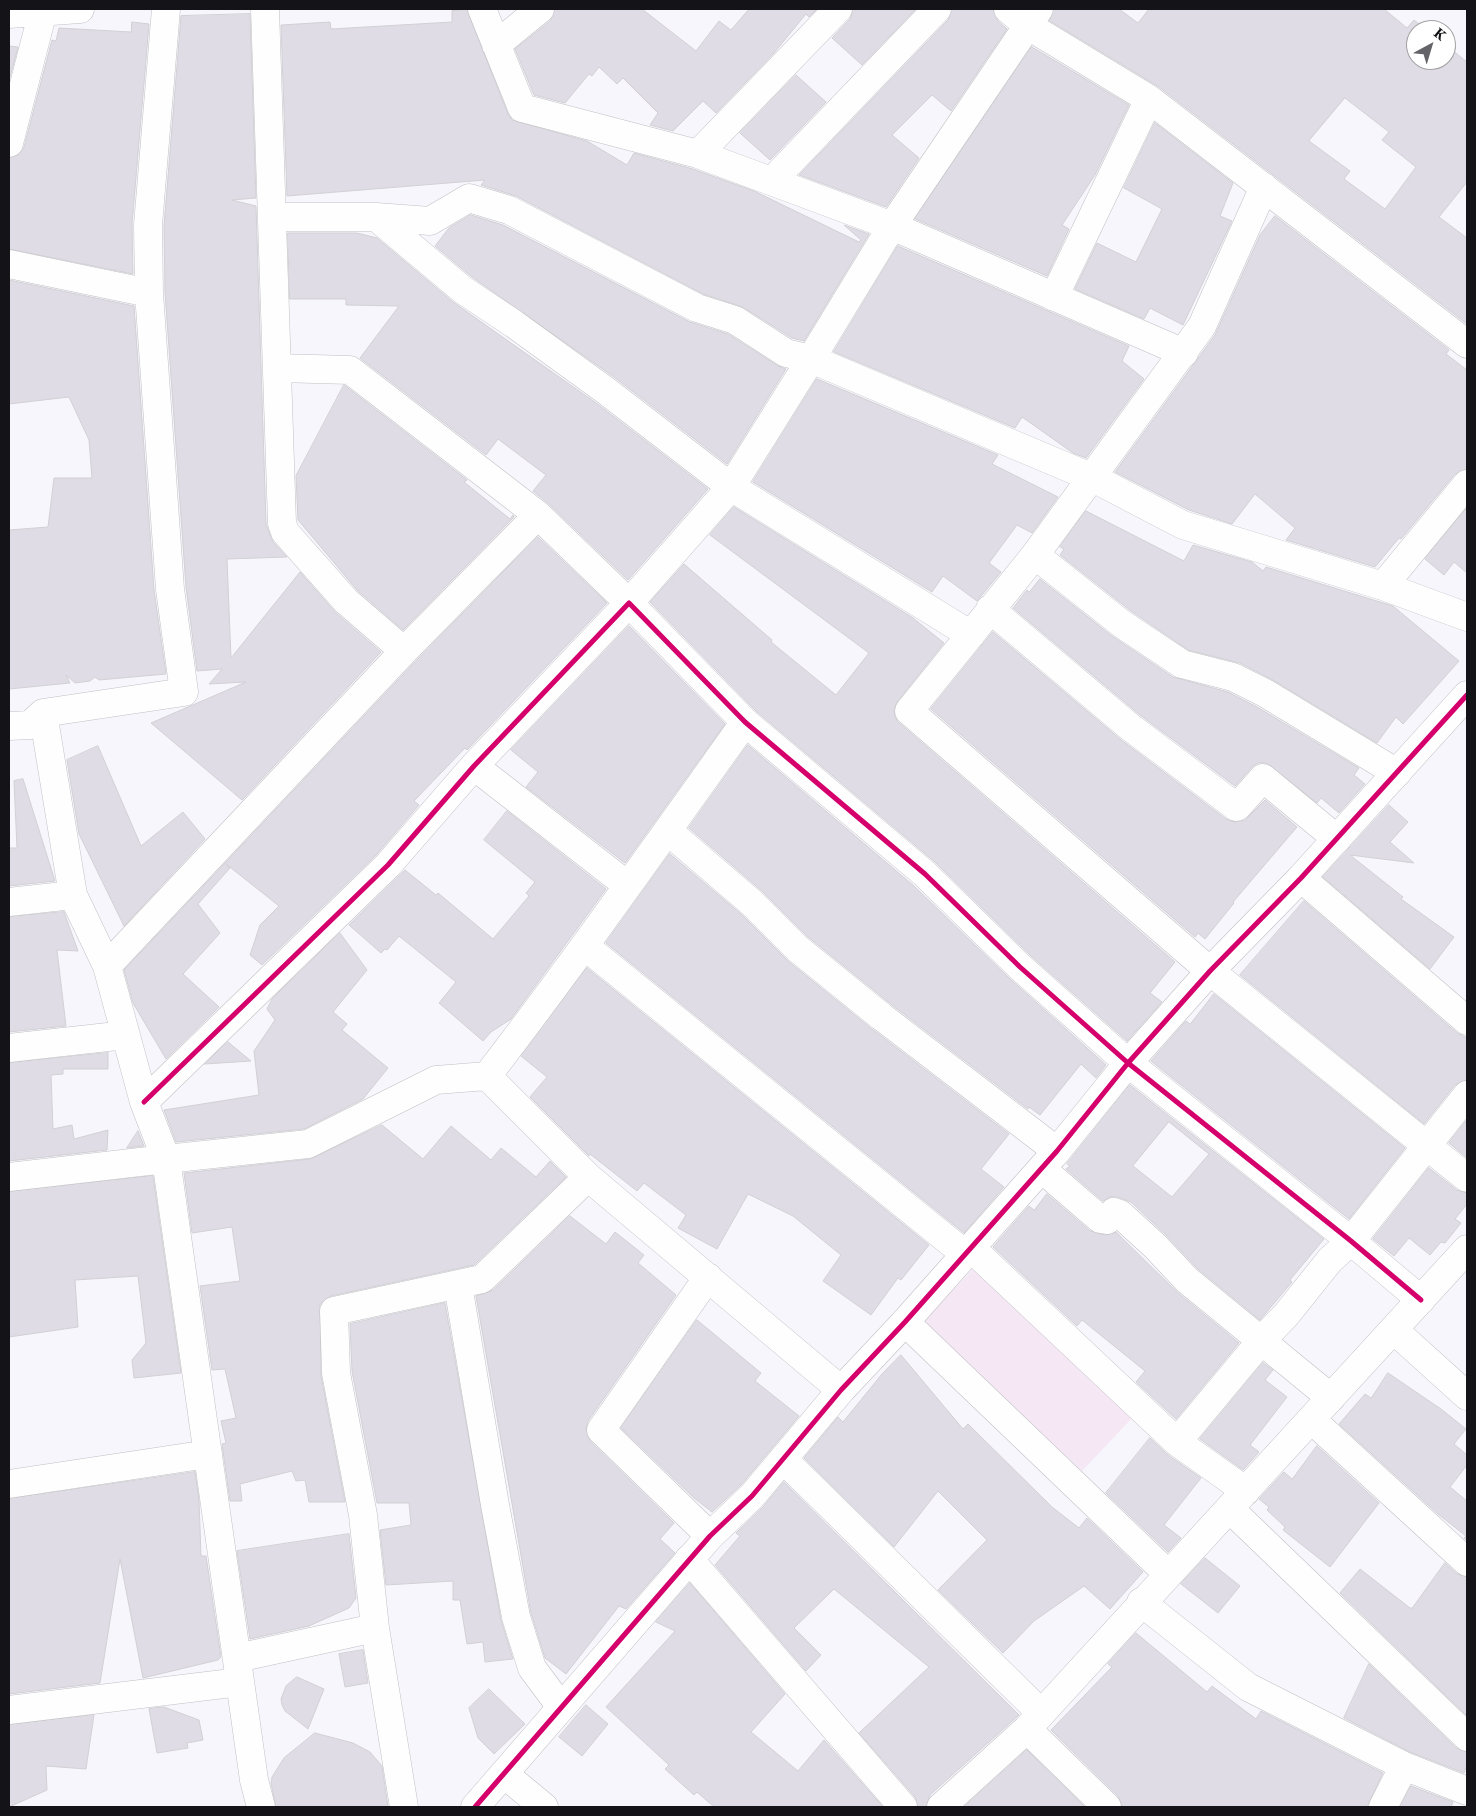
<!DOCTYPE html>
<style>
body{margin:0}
#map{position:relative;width:1476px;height:1816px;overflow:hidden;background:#f6f6fc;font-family:"Noto Serif",serif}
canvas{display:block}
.frame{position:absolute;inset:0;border:10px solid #141418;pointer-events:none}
.north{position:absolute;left:1406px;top:20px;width:50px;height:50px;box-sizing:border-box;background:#fff;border:1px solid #a1a1a3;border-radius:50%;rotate:39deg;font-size:14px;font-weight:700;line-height:20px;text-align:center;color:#141418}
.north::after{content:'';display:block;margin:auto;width:18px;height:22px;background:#636368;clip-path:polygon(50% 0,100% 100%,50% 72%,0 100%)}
</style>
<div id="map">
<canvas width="1476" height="1816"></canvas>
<div class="frame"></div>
<div class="north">K</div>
</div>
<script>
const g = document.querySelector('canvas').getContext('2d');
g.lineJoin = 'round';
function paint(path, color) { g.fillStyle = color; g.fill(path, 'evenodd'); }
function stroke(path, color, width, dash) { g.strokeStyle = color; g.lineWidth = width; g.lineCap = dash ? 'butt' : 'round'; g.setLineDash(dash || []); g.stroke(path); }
paint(new Path2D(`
 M976,1266L1135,1415L1082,1471L923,1322Z`), '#f6e7f5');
const building = new Path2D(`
 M555,9H642L696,51L719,21L731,30L749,9H817L809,17L806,14L774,53L716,113L703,101L673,131L650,125L658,113L623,78L617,84L599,67L592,76L589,74L565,103L534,95L515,49L550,21Z
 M853,9H916L862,65L832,38L850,19Z
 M952,9H993L998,21L1007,29L951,111L932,95L892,135L919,158L886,207L799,175L948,20Z
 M1054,9H1119L1138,23L1149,9H1384L1407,28L1414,20L1427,30H1416V60H1446V45L1467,62V182L1439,217L1467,238V324L1159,87L1050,21ZM1345,98L1389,132L1382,140L1416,167L1385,209L1344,179L1350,171L1309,141Z
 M467,10L508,114L512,120L587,141L627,165L634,153L693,169L754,191L859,242L861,240L844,225L869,234L804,341L792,338L743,307L703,294L516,196L481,185L485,180L287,196L281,25L330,22L331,29L452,22V11Z
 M250,14L256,198L232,200L256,206L266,524L273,542L287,557L227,559L231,658L300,572L336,613L381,652L242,800L151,723L246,682L209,684L222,669L197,671L186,587L165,292L164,226L181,16Z
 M132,22L149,24L132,224L133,274L9,249V158L20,154L24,147L52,40L56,41L59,28L131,32Z
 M9,46L18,47L9,81Z
 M1032,47L1129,105L1095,175L1062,225L1069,229L1047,276L915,219Z
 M796,75L826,102L770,160L740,133Z
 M1155,123L1233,183L1220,216L1232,221L1183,325L1150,308L1144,319L1075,289L1097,243L1136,262L1162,209L1124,188Z
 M471,215L503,225L690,322L728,334L778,366L786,369L727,464L614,377L472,277L435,246L449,228Z
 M1275,216L1449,350L1446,354L1467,370V469L1455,474L1401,539L1399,538L1375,567L1286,540L1295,528L1255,494L1232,524L1189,510L1115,472L1215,335L1260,235Z
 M288,233H357L377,238L453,302L596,403L708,489L628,580L549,504L533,491L546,475L498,439L486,455L360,358L399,306L346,305V299H290Z
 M898,246L1129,346L1122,361L1144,379L1086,458L1073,453L1022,417L1015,428L834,352Z
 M9,280L134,306L154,590L166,674L99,680L95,677L90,681L75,683L66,675L70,683L9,689V530L48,527L54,478H92L89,440L69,397L9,404Z
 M817,379L998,455L992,464L1058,497L1032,533L1017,525L989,563L1001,572L977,601L943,576L932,592L753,482Z
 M344,385L467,480L464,482L510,519L513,515L514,517L403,630L357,590L298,520L296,476Z
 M734,507L913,618L944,643L897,702L894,709L895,717L898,722L1175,962L1150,993L1162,1002L1127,1041L1031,956L935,862L756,711L650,602L684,564L772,640L771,642L836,695L869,653L710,535Z
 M1467,508V573L1454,562L1444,575L1425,559Z
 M1086,511L1184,561L1193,545L1252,562L1263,571L1266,567L1393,606L1459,661L1403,724L1396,717L1377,743L1273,680L1240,663L1188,650L1131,611L1060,555L1064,549L1060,547Z
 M538,537L607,603L467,750L465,748L414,801L419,805L377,854L262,965L250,955L260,925L279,906L226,864L230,868L198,904L220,933L183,974L219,1007L166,1059L133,1003L124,970L415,662Z
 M1040,579L1112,636L1173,677L1228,692L1257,707L1359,768L1354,775L1365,784L1339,813L1321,798L1317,803L1266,763H1258L1252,767L1235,786L1140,715L1013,608L1027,590L1029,592Z
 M629,626L725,724L625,863L526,787L538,772L511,750Z
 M993,632L1120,739L1226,819L1235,822L1245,820L1265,800L1297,827L1233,902L1234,903L1205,939L1198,933L1195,937L931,709Z
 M748,745L914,886L1009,978L1106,1065L1096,1078L1081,1064L1040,1115L1029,1107L1028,1109L892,1005L808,937L762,891L689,828Z
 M98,746L141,846L183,812L205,839L124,926L79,834L67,760Z
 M23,779L55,881L9,886V848H17L14,781Z
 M1389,805L1408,822L1390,842L1414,863L1350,855L1403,897L1401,899L1454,937L1430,969L1323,877Z
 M507,811L606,889L511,1019L491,1032L483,1041L439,1003L456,982L399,936L387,950L385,949L381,953L349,925L405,870L436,895L438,893L493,939L529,896L526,893L535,882L484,840Z
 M670,854L741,914L788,961L872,1029L1009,1134L981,1169L1004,1187L964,1233L606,943Z
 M1304,901L1457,1033L1467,1038V1080L1455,1085L1424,1124L1240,975Z
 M64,912L78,951L57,950L66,1026L9,1032V917Z
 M340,933L367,970L333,1012L347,1024L342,1030L388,1068L363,1099L304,1129L176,1142L164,1110L259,1095L254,1051L275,1020L267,1009L272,999Z
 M587,968L929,1245L901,1280L898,1278L871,1315L823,1281L841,1255L793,1216L748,1194L717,1249L678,1228L686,1215L644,1183L637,1191L590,1154L589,1156L530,1097L547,1077L521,1056Z
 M1214,994L1405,1148L1349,1219L1151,1061L1186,1021L1190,1024Z
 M228,1042L251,1061L205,1064Z
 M108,1053V1069H63V1074L51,1075L53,1129L72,1125L74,1139L108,1130L107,1150L9,1161V1063Z
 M1130,1085L1324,1239L1290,1280L1292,1282L1260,1320L1198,1269L1166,1235L1131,1202L1118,1197H1110L1103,1201L1066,1169L1070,1166L1067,1164ZM1169,1122L1209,1154L1172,1197L1133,1166Z
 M1467,1120V1158L1449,1143Z
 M382,1125L423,1159L451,1126L491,1160L501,1148L536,1177L550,1161L566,1177L474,1265L331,1296L320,1304L321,1376L345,1502H309L305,1480L296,1481L292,1471L240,1484L242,1501H230L222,1444L226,1443L221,1421L236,1418L225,1369L212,1370L200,1286L240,1281L232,1227L192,1233L184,1173L310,1159Z
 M138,1131L144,1146L127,1148Z
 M1429,1168L1457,1190L1467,1193V1204L1455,1219L1461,1223L1445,1243L1441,1242L1430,1255L1409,1238L1394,1256L1373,1239Z
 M153,1176L181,1373L134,1378L132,1360L146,1343L138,1276L75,1280L78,1327L9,1337V1192Z
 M1047,1194L1090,1231L1105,1235L1116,1232L1177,1292L1239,1343L1176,1419L1136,1382L1145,1371L1082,1320L1077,1326L993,1247L1029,1206L1034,1210Z
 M570,1216L606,1244L615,1232L644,1255L638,1263L676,1295L588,1421L586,1428L590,1441L674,1523L660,1539L675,1553L626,1609L619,1606L566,1674L545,1658L531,1613L476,1296L493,1290Z
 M445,1303L501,1620L513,1659L485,1662L483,1642L467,1644L460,1600H453V1581L386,1585L380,1530L411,1525L409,1503H377L352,1371L350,1324Z
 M697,1320L761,1373L755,1381L799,1416L741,1485L712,1512L694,1498L621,1428Z
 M901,1355L963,1429L968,1424L1052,1507L1079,1528L1087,1518L1143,1572L1110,1609L1084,1586L1034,1621L1003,1653L938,1590L987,1540L938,1491L894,1547L804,1458L838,1417L843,1422L882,1374Z
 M1263,1363L1273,1370L1265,1380L1287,1397L1250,1445L1259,1452L1243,1470L1200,1439Z
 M1388,1373L1441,1409L1466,1429L1454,1444L1467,1455V1465L1450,1487L1467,1501V1541L1464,1538L1466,1536L1438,1514L1339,1424L1365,1394L1371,1398Z
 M1150,1438L1168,1455L1201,1478L1164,1525L1181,1538L1168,1552L1106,1493Z
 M1317,1446L1379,1503L1330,1567L1283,1530L1285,1527L1267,1510L1269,1507L1259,1499L1284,1472L1292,1479Z
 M195,1472L199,1500L201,1556H206L221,1657L218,1660L143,1678L120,1559L100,1683L9,1694V1499Z
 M784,1482L1019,1715L930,1795L926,1807H918L915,1797L859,1733L929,1667L834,1589L794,1628L821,1655L806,1671L715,1565L740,1536L736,1533L763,1507Z
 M349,1534L356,1598L349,1608L309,1626L250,1639L237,1551Z
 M1205,1558L1240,1586L1218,1613L1181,1584Z
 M1445,1563L1457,1574L1467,1577V1716L1340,1593L1360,1569L1410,1608H1412Z
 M690,1583L785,1694L751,1732L798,1771L824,1740L883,1807H714L697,1792L694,1795L665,1769L669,1765L606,1707L675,1631L656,1622Z
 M1136,1633L1207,1692L1212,1686L1256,1719L1261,1711L1383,1773L1367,1807H1122L1118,1796L1051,1730L1112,1667L1108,1664Z
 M363,1650L368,1683L345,1687L339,1654Z
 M1369,1664L1456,1748L1467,1752V1764L1464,1773L1410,1752L1344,1718Z
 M297,1677L324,1689L308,1729L285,1711L282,1705L281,1699L286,1686Z
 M489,1689L525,1724L494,1754L478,1738L469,1708Z
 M586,1705L608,1724L582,1756L559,1737Z
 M164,1707L199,1720L203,1740L187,1743L188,1748L157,1753L149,1709Z
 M94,1715L86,1769L46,1766L47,1790L9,1807V1725Z
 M315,1733L353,1743L370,1752L382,1766L388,1807H276L271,1783L272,1777L284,1758Z
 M1027,1750L1085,1807H964Z
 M1411,1786L1453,1802L1451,1807H1400Z`);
paint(building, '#e0dce5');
stroke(building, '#d1d0d4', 1);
const street = new Path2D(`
 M265,9L282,523L285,532L346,601L404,651
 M482,9L522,108L698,154L892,226L1039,9
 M1008,9L1027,25L1149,99L1467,344
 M9,14L80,9
 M496,45L540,9
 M9,143L43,11
 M698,154L838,9
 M772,181L937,9
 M1264,187L1202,326L1035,555L909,711L1210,971L1467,1178
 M272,217H376L430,221L469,198L509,210L697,308L735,320L786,353L811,359L892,226L1184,353
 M376,217L463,290L514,324L605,390L731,487L971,635
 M9,264L149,293
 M1054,297L1149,99
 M278,368L350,370L538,515L629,603L731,487L811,359L1093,478L1183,525L1383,586L1467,617
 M1035,555L1122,624L1182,664L1233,677L1265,693L1397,773
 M1383,586L1467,484
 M990,609L1130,727L1231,803L1236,807L1239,805L1263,778L1337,839
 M43,713L73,895L107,966L144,1102L166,1159L308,1144L436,1080L487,1076L588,1177L841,1390
 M9,726L30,725L43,713L184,692L170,589L149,293L148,225L166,9
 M474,766L627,885
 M668,831L752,903L798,949L882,1017L1057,1151
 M1301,878L1467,1021
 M9,902L73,895
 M586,947L965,1254
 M107,966L404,651L538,515
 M9,1048L126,1035
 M487,1076C576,960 660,841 745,722
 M144,1102L388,865L474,766L629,603L745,722L925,874L1020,967L1128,1063L1351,1241L1421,1300
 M1042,1169L1100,1219L1107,1220L1114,1212L1120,1214L1155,1246L1187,1280L1331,1398
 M9,1177L166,1159L254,1780L261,1807
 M971,1248L1177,1442L1246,1491
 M708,1277L601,1430L710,1536
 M458,1285L495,1505L516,1617L532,1668L561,1707
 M905,1322L1168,1574
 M1394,1330L1467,1396
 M1312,1420L1467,1562
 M1177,1442L1261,1341L1286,1315L1330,1260L1351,1241L1467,1095
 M783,1459L1041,1713
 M9,1484L208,1454
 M1230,1509L1467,1737
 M689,1559L903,1807
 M1141,1602L1248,1687L1404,1766L1467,1791
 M237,1658L375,1628
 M9,1710L240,1682
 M1027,1729L1107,1807
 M504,1774L544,1807
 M404,1807L375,1628L363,1515L336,1373L334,1311L482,1279L588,1177
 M941,1807L1027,1729L1467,1249
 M1383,1807L1404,1766`);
const secondary = new Path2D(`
 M475,1807L710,1536L752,1496L841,1390L905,1322L1057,1151L1128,1063L1210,971L1301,878L1467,695`);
stroke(street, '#c0c0c4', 29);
stroke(secondary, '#c0c0c4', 29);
stroke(street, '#fefeff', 28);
stroke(secondary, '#fefeff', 28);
stroke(new Path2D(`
 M144,1102L388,865L474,766L629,603L745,722L925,874L1020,967L1128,1063L1351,1241L1421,1300
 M475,1807L710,1536L752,1496L841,1390L905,1322L1057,1151L1128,1063L1210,971L1301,878L1467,695`), '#d6006c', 5);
</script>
